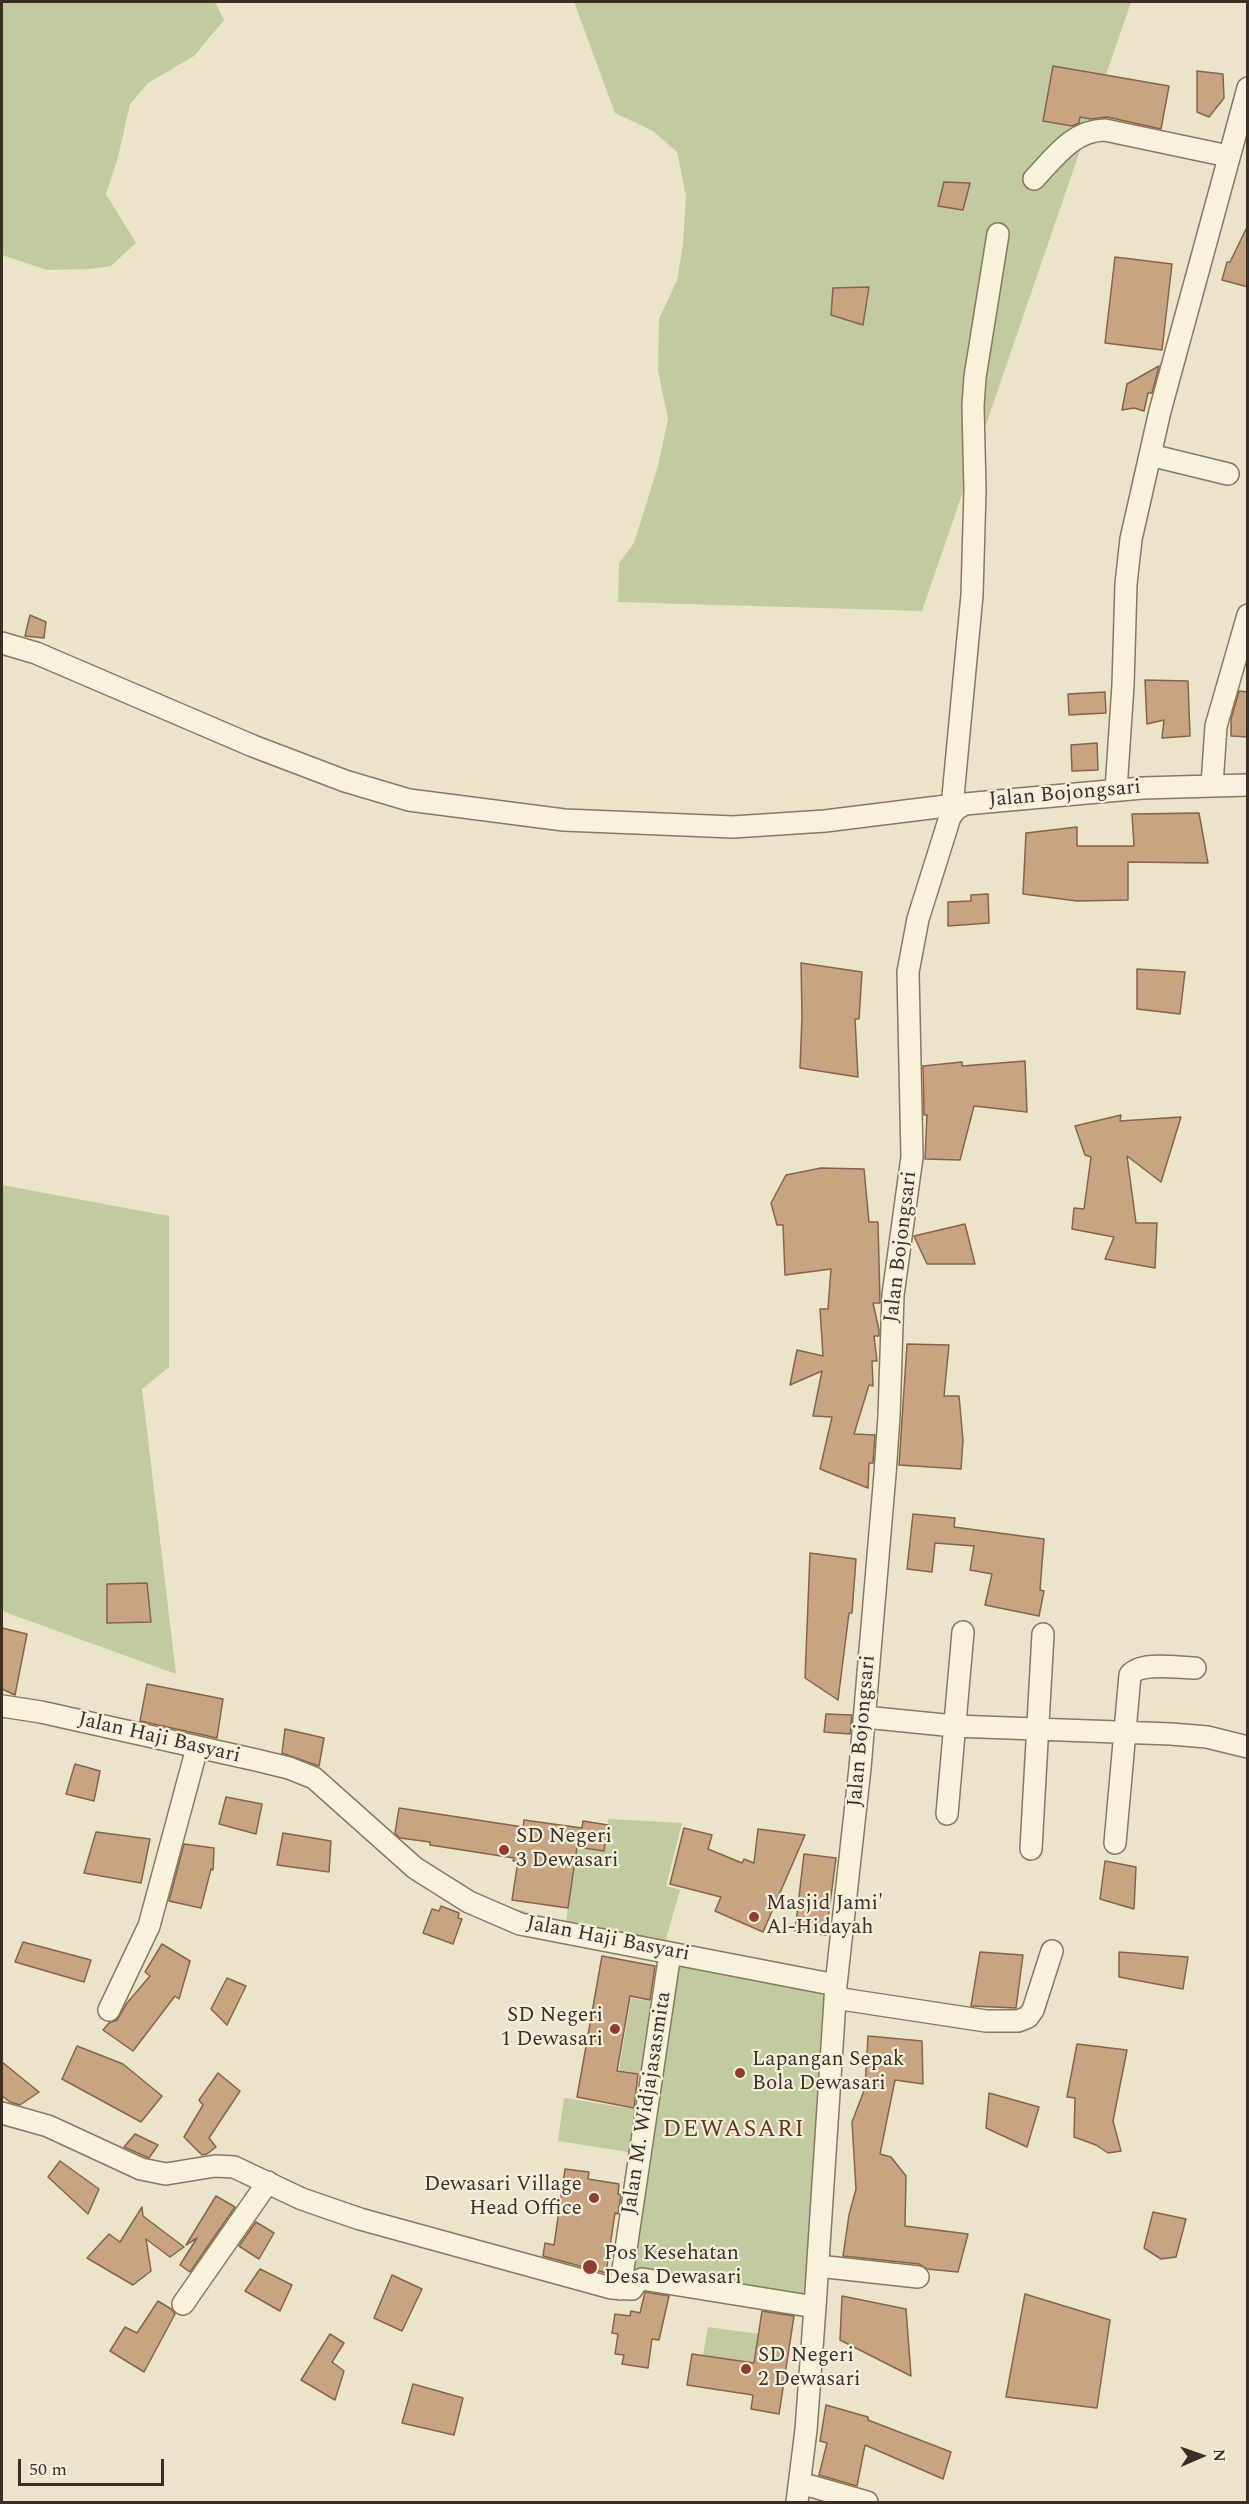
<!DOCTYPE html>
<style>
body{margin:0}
#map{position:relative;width:1249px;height:2504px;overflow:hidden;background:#ece4ca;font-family:Spectral,serif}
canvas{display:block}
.frame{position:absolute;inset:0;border:3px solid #3a2f22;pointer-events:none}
.north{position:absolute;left:1171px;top:2426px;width:60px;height:60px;-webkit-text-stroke:4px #f4eeda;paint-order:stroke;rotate:88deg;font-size:16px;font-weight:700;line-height:24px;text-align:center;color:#3a2f22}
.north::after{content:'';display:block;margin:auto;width:21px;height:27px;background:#3a2f22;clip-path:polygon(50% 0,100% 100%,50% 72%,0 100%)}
.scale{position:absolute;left:18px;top:2459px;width:146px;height:27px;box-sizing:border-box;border:3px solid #3a2f22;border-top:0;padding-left:8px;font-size:18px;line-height:21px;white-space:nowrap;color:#3a2f22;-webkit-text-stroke:4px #f4eeda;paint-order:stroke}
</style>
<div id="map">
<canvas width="1249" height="2504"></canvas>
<div class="frame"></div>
<div class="north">N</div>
<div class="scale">50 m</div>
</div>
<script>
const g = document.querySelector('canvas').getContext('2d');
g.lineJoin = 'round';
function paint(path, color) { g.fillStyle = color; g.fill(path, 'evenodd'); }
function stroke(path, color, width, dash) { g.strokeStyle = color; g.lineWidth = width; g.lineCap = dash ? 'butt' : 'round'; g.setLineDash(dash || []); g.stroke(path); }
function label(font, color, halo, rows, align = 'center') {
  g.font = font + ' Spectral,serif'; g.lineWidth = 4.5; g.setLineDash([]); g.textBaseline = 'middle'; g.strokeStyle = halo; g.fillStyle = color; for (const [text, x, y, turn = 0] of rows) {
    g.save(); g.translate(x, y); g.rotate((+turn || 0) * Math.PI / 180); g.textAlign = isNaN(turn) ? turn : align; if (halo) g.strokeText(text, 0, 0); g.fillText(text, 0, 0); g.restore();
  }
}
paint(new Path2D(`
 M2,2H215L224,20L194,56L148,83L130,104L118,157L106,194L136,243L111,266L89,269L47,270L2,255Z
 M574,2H1131L922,611L618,602L619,563L634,543L658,466L668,419L658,371L659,319L677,280L683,245L686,196L677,152L653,131L615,113Z
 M2,1185L169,1216V1367L142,1389L176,1674L2,1611Z
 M608,1819L682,1823L666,1886L680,1890L665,1943L510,1911L511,1908L566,1922L577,1847L604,1851Z
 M675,1963L827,1992L807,2300L628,2271Z
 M631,1998L654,2002L641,2074L619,2070Z
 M564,2098L641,2110L634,2153L558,2141Z
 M708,2327L759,2334L754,2363L703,2355Z`), '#c2ca9f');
const building = new Path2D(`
 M1053,66L1169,86L1161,129L1107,117L1091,119L1080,117L1079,123L1072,126L1043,121Z
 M1197,71L1223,74L1224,98L1209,117L1197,112Z
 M944,182L970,183L963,210L938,206Z
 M1248,225V287L1222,280L1227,262H1230Z
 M1115,257L1172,264L1162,350L1105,343Z
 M869,287L863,325L831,315L833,288Z
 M1159,366L1152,393H1148L1144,411L1134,408L1122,410L1127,384Z
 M30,615L46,622L44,638L25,636Z
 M1145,680L1188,681L1190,736L1162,738L1164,720L1147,724Z
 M1239,691L1248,692V737L1231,736V719Z
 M1105,692L1106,713L1069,715L1068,694Z
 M1097,743L1098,770L1072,771L1071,745Z
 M1199,813L1208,863L1128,862V900L1077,901L1023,894L1026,833L1077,827V846H1134L1132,814Z
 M988,894L989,923L948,926V902L971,901V895Z
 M801,963L862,972L859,1019H855L858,1077L800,1068L802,1017Z
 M1137,969L1185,972L1180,1014L1137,1009Z
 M1025,1061L1027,1112L974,1106L960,1160L925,1159L927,1115H924L923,1066L962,1062V1066Z
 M1121,1115L1120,1121L1181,1117L1161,1182L1127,1156L1136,1223H1157L1155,1268L1105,1259L1114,1237L1072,1229L1074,1208L1084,1209L1091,1157L1085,1155L1075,1126Z
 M821,1168L864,1169L869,1222H878L880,1303H873L879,1330V1336H874L877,1361H872L873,1386L869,1385L854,1434L875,1435L873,1463H869L868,1488L820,1469L832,1417L813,1416L822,1371L790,1385L797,1350L823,1356L820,1309H828L831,1269L785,1275L783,1225H777L771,1203L786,1175Z
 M965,1224L975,1264H927L914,1236Z
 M907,1344L949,1345L944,1396H959L963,1440L961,1469L899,1465Z
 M913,1514L955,1518L954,1527L1044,1539L1040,1590L1044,1591L1039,1616L985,1605L992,1574L970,1570L974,1546L935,1543L932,1572L907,1569Z
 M810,1553L856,1559L852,1613H849L838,1700L805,1678Z
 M147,1583L151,1622L107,1623V1584Z
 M2,1628L27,1634L15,1695L2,1689Z
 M147,1684L223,1699L217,1738L140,1721Z
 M826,1714L852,1715L850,1734L824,1732Z
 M285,1729L324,1738L319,1766L282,1753Z
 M75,1764L100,1771L94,1801L66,1794Z
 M226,1797L262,1804L256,1834L219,1824Z
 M399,1808L523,1827L524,1820L582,1828L583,1821L608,1825L604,1851L577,1847L568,1908L512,1900L518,1861H513L514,1858L430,1845V1842L400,1838L395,1833Z
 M684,1828L712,1835L708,1849L742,1863L744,1859L754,1863L758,1829L805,1835L763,1932L715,1911L721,1897L670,1884Z
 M96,1832L150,1839L141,1883L84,1873Z
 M283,1833L331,1841L329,1872L277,1865Z
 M184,1844L214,1848L213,1870L211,1869L201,1908L169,1901Z
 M804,1854L836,1858L826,1935L795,1931Z
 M1105,1861L1136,1867L1134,1909L1100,1899Z
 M441,1906L459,1913L458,1918L462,1919L453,1944L423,1933L432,1909L439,1911Z
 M23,1942L91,1960L84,1982L15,1962Z
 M162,1944L190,1961L179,1999L175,1996L133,2051L103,2030L109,2023L117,2020L127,2003L150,1976L145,1972Z
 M980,1952L1023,1955L1016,2008L971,2006Z
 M1119,1952L1188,1957L1183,1989L1119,1977Z
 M602,1956L655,1966L650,2000L630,1996L617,2071L638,2074L634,2108L577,2097Z
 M227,1978L246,1986L227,2025L211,2009Z
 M868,2036L922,2041L923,2084L895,2080L880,2154L891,2157L906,2176L905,2226L968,2234L958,2272L927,2269L919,2264L843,2256L849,2215L856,2189L852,2122L865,2088Z
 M1077,2044L1127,2050L1113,2121L1121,2151L1108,2153L1096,2145L1074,2137L1075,2098L1067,2097Z
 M77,2046L123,2064L162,2096L141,2122L62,2079Z
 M2,2062L39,2092L20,2105L10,2102L2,2096Z
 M218,2073L240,2091L209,2138L216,2147L207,2154L202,2155L184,2137L203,2105L199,2100Z
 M989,2093L1039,2107L1027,2147L986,2128Z
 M135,2134L158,2145L149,2158L124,2147Z
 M60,2161L99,2189L88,2214L48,2177Z
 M565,2169L589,2172L588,2179L619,2184L618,2194L621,2195L618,2214L615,2213L606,2273L543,2256L545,2243L554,2245Z
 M216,2196L235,2207L190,2272L180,2265L197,2238L186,2245Z
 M142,2207L143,2216L184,2247L170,2257L146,2239L151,2271L133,2285L87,2258L109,2234L120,2242Z
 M1153,2212L1186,2219L1176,2257L1161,2259L1144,2248Z
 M256,2222L274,2233L259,2259L239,2246Z
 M260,2269L292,2285L280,2311L245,2291Z
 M392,2275L422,2289L402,2331L374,2318Z
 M645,2292L669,2296L659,2340L652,2339L648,2368L622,2364L624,2355L615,2354L618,2334L612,2333L615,2314L630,2316L631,2311L640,2313Z
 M1025,2294L1110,2320L1097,2408L1006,2397Z
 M842,2296L906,2309L911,2376L840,2340Z
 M158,2301L171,2309L175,2314L144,2372L110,2351L125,2327L137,2333Z
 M762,2311L794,2316L779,2414L751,2409L753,2395L687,2385L692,2354L754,2363Z
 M330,2334L344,2343L332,2362L344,2371L335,2400L301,2380Z
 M413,2384L463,2398L454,2435L402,2423Z
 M826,2405L868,2417V2420L951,2452L943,2479L865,2445L857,2486L819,2475L827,2443L820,2441Z`);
paint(building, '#c8a483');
stroke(building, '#866447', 1.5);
const minor = new Path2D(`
 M1034,179C1054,158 1073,130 1105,130L1228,156
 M1150,455L1228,474
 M2,643L36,653L253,746L345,781L409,800L564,820L733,827L825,821L946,806L956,809
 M1212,785L1216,726L1248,615
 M1116,790L1123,685L1126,584L1131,539L1160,411L1248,88
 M952,807L972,595L975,490L973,406L975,377L998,234
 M2,1706L41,1712L256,1760L289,1768L314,1778L415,1868L469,1902L520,1924L836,1985
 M865,1717L954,1726L1171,1734L1207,1737L1248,1747
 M947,1814L963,1632
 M1115,1843L1130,1675C1141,1661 1178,1668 1195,1668
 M1031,1849L1043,1634
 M835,1998L986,2021H1018L1028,2017L1033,2010L1052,1951
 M109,2010L149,1926L197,1748
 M2,2113L48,2126L141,2169L166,2174L215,2166L234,2167L302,2199L360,2219L611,2288L632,2289L636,2283L642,2279L815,2307
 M818,2266L918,2277
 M620,2289L670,1953
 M183,2304L268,2182
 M800,2483L867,2502
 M797,2502L806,2430L815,2307L836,1985L860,1768L885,1474L889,1416L893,1295L912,1157L908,972L918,919L950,817L956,809L965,804L1142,788L1248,785`);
stroke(minor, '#887860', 24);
stroke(minor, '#f7f1de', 21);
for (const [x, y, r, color] of [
 [504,1850,6,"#933934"],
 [754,1917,6,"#933934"],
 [615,2029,6,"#933934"],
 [740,2073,6,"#933934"],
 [594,2198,6,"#933934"],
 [590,2267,8,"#933934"],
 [746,2369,6,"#933934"]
]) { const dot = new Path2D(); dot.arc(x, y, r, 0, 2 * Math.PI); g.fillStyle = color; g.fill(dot); stroke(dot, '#f4eeda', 2); }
label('21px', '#3a2f22', '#f4eeda', [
 ["Jalan Bojongsari",1065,795,-5],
 ["Jalan Bojongsari",902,1247,-83],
 ["Jalan Bojongsari",863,1731,-85],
 ["Jalan Haji Basyari",159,1739,13],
 ["Jalan Haji Basyari",608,1940,11],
 ["Jalan M. Widjajasasmita",648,2103,-81]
]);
label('21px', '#3a2f22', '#f4eeda', [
 ["SD Negeri",516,1838],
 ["3 Dewasari",516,1862],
 ["Masjid Jami'",766,1905],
 ["Al-Hidayah",766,1929],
 ["SD Negeri",603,2017,"right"],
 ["1 Dewasari",603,2041,"right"],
 ["Lapangan Sepak",752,2061],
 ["Bola Dewasari",752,2085],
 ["Dewasari Village",582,2186,"right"],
 ["Head Office",582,2210,"right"],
 ["Pos Kesehatan",604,2255],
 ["Desa Dewasari",604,2279],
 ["SD Negeri",758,2357],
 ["2 Dewasari",758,2381]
], 'left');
g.letterSpacing = '1.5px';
label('24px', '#633524', '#f4eeda', [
 ["DEWASARI",734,2131]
]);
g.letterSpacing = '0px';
</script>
